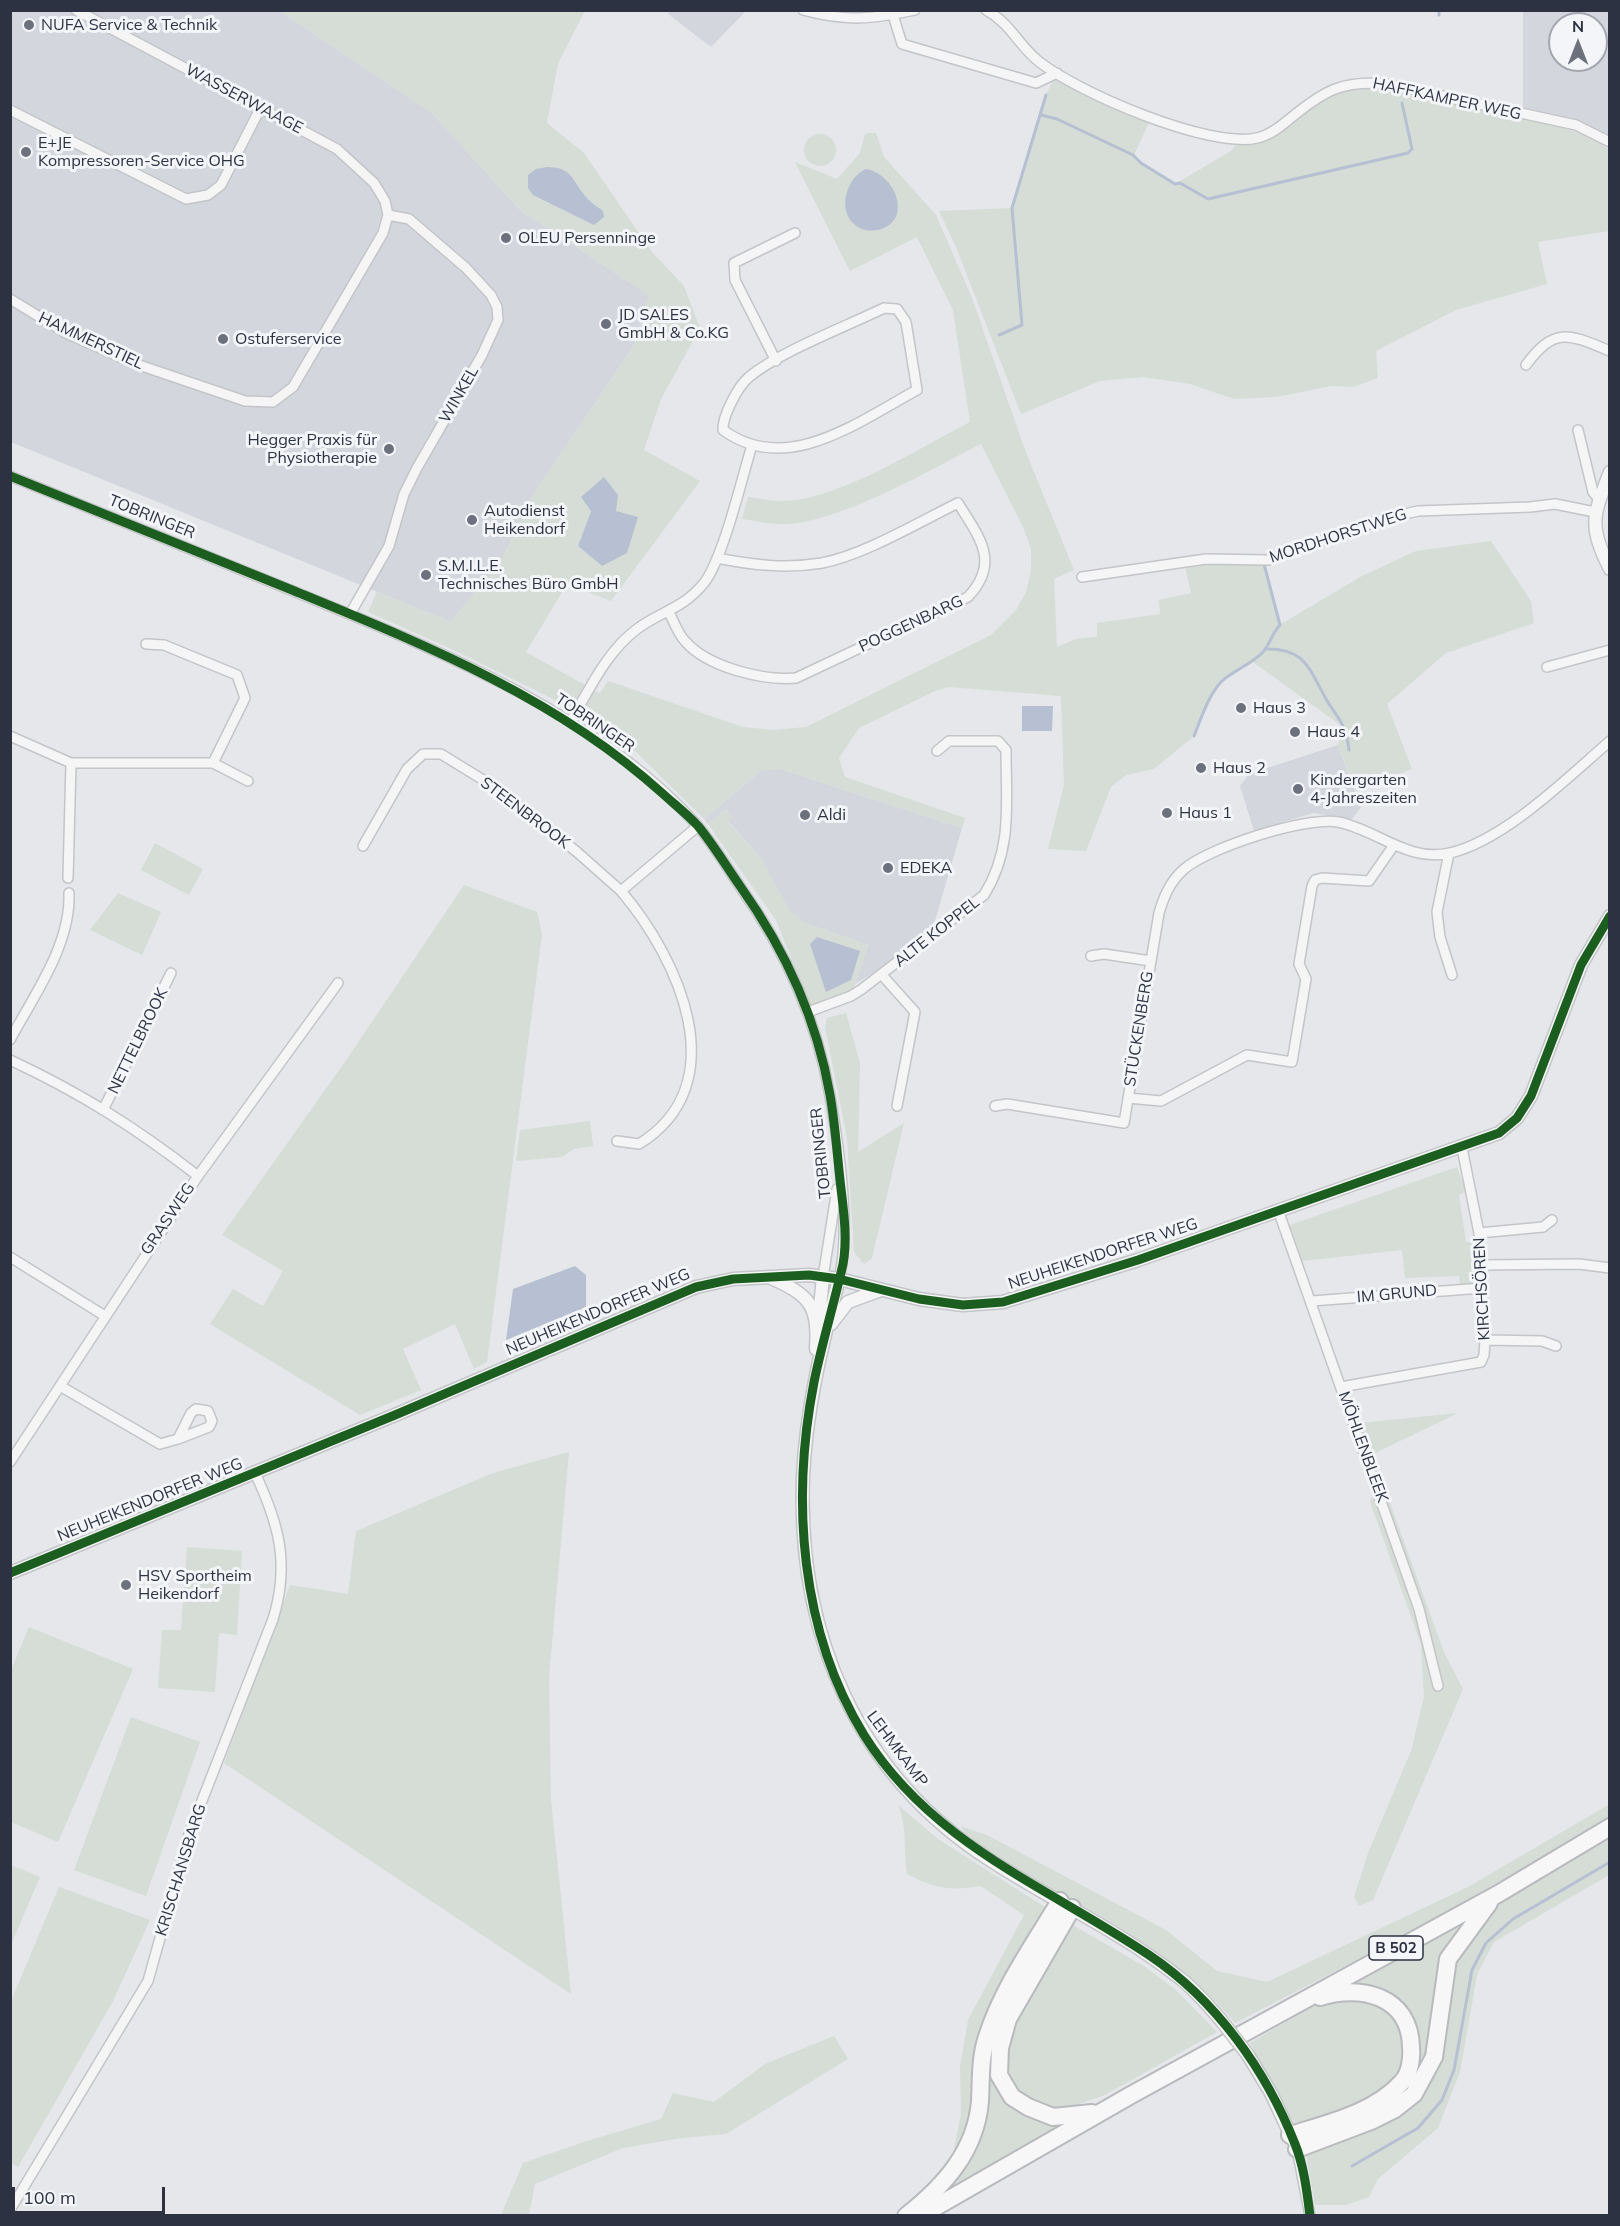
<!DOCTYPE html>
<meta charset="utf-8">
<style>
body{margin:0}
#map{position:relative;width:1620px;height:2226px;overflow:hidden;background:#e5e7ea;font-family:Mulish,sans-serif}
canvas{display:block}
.frame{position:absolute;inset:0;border:12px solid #2d3243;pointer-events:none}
.north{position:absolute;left:1548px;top:12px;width:60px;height:60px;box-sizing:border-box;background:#f4f5f8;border:2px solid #a4a7b0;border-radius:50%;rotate:0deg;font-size:16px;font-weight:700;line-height:24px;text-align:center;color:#2d3243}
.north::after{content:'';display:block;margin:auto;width:21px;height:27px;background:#6d717d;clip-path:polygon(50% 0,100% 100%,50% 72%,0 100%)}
.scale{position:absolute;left:12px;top:2187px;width:153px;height:27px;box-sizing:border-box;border:3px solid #2d3243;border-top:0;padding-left:8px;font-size:18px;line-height:21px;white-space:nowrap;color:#2d3243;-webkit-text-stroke:4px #f4f5f8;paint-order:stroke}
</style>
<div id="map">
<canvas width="1620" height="2226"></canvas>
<div class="frame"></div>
<div class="north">N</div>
<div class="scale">100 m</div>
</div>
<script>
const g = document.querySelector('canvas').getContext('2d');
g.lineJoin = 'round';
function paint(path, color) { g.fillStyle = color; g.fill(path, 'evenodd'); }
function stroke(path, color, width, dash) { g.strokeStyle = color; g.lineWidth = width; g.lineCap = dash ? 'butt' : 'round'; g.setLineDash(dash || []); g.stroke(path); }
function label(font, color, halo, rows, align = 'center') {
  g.font = font + ' Mulish,sans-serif'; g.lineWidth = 6; g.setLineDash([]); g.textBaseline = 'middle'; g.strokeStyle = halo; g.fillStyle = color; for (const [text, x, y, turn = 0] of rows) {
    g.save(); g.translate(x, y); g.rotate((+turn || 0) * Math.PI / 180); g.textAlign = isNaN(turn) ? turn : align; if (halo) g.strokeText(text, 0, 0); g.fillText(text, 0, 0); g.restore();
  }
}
paint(new Path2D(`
 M10,11H280L432,113L521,211L649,295L633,347L535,492L502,559L451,622L11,442Z
 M670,11V10L746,11L711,47L668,14Z
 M1523,11H1609V135L1579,121L1523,110ZM1560,24H1596V60H1560Z
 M1338,745L1361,807L1352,819L1313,813L1254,831L1240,786L1249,774Z
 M780,769L962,828L932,931L900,956L855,984L868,945L799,921L791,914L760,857L727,820L731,816L727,809L708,824L704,819L762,770Z`), '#d4d6dd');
paint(new Path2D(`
 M280,11H585L558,63L547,123L584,153L652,252L684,286L700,328L661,399L644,450L700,481L611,601L567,584L526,652L585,685L571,708L456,651L368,612L377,592L451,622L502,559L535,492L633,347L649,295L521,211L432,113ZM591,511L602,566L578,546Z
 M1055,76L1150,120L1134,155L1141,163L1175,184L1231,151L1237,143L1255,141L1338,89L1360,85L1392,87L1572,130L1602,143L1609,150V231L1538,242L1547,284L1456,310L1376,351L1378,378L1353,387L1331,386L1276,397L1234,399L1190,384L1143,377L1100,381L1021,414L956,247L939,211L1012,208L1046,95Z
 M868,133H876L884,157L936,215L972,298L1025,450L1074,570L1054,579L1057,647L1076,639L1097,637V623L1160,614L1159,600L1191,593L1184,562L1264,564L1281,624L1362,576L1416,551L1491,541L1531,601L1534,623L1446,653L1387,704L1412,769L1356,791L1338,745L1343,727L1253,662L1222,682L1206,707L1194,736L1154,769L1126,775L1111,787L1086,851L1048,849L1064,785L1061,696L949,687L935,691L859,728L839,758L845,777L965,818L962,828L780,769L762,770L704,819L631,747L576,718L593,690L600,693L608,681L743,727L774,730L806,727L991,635L1016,610L1026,592L1031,571V549L1023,527L981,444C927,471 836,526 778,524C766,524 753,520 742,519L748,497C759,498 770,501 780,501C836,502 919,448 970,422L953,310L917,237L850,271L795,162L837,179L860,153L865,134Z
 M804 150a16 16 0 1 1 32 0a16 16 0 1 1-32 0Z
 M726,808L732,817L727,821L760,857L791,913L800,917L799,921L868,945L851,996L812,1011L776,920L708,824Z
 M155,843L203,869L189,895L141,870Z
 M464,885L537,912L542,934L487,1362L474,1369L455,1324L403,1349L421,1390L360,1415L210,1324L233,1289L263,1306L283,1271L222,1235L347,1059Z
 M118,893L161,912L142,955L90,930Z
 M846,1013L860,1063L858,1152L904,1123L872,1258L864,1264L854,1252L847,1138L825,1027L827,1018Z
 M590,1121L593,1146L574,1149L562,1157L516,1161L520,1130Z
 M1457,1167L1466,1192L1459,1195L1466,1242H1475L1476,1277L1470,1286H1460L1459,1276L1405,1278L1402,1250L1302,1261L1290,1225Z
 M1458,1413L1371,1455L1360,1423Z
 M569,1452L549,1677L551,1800L571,1994L224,1763L290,1585L348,1594L356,1531L493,1473Z
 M1377,1486L1387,1495L1444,1652L1463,1689L1373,1900L1359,1906L1354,1897L1368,1853L1411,1751L1424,1697L1421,1644L1370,1502Z
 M187,1547L242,1551L237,1635L219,1633L215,1692L158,1688L162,1630H181Z
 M29,1627L133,1669L58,1842L11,1822V1670Z
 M131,1717L200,1742L146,1896L74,1870Z
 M1610,1804L1609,1818L1426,1924L1235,2023C1201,1982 1156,1950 1111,1922C1070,1897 988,1863 960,1826L987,1835L1166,1930L1217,1971L1267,1982L1468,1887Z
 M898,1805L938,1839L1048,1909L1001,1996L964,2148L954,2149L961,2114L960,2067L968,2020L1024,1915L981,1886C951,1891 934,1889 907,1874C903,1848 908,1830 898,1805Z
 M1609,1835V1875L1494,1942L1477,1975L1460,2072L1438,2128L1378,2179L1369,2197L1346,2205H1315L1306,2153L1407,2109L1438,2058L1454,1961L1480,1920L1515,1893Z
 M11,1865L40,1877L11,1945Z
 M59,1887L150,1920L113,2001L18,2167L10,2162L11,2001Z
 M1477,1909L1461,1928L1427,2061L1411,2091L1385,2106L1406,2087L1399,2003L1338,1986Z
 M1069,1923L1144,1966L1176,1990L1217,2032L1105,2095L1065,2109L1037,2106L1015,2089L1004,2065L1014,2019Z
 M1349,1996L1391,2010L1408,2041L1398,2081L1377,2100L1297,2128L1250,2043L1313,2006Z
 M998,2034L1005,2091L1075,2119L955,2188L953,2185L971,2159L982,2132L986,2065Z
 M834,2036L848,2059L726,2134L681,2138L623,2148L535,2184L529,2215H501L523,2163L587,2141L661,2119L673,2093L714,2102L765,2064Z`), '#d5ddd6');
paint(new Path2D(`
 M547,167C574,167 572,182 587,198C591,203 598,207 603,211L604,217L594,225L533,195L528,188V175L536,169Z
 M866,169C885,172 902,194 897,214C892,231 866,236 854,224C837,209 847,177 866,169Z
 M604,477L618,495L616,511L638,517L627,553L602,566L578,546L591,511L581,497Z
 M1022,706H1053L1052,731H1022Z
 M817,937L860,951L851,980L826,992L810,944Z
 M575,1266L586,1275V1307L506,1340L513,1289Z`), '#b6c0d2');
stroke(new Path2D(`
 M1439,15V10
 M1041,115L1057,119L1133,155L1141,163L1175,184L1180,183L1208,199L1408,153L1412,149L1402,103
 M999,335L1022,325L1012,208L1046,95
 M1265,649C1306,648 1309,669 1326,699C1339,721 1346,723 1349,750
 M1194,736C1201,719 1208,696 1221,682C1233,670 1251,665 1263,652C1270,644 1271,635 1280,625L1264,564
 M1352,2166L1418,2128L1442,2100L1454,2070L1472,1970L1486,1943L1513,1919L1610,1862`), '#b6c0d2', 3);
const minor = new Path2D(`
 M803,10C847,22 872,19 915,10
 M986,10C1009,22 1018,44 1037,60C1076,92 1209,149 1257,138C1271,135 1282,125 1292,117C1325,90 1343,80 1387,84L1576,125L1610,142
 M893,15L902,44L1036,83L1057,73
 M10,110L186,199L208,195L221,185L261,107
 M10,299L66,333L136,364L245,401L273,402L293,387L383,233L388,215L385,201L374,183L337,149L76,10
 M884,308L897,309L906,322L917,390C859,421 787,477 723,430C722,417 738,386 749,377C781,351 845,327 884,308Z
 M776,361L735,280L734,263L795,233
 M1526,365C1555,326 1569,334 1610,351
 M1578,430L1593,492L1599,499
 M10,476C105,514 199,553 293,591C432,648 595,711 697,825C713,844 727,867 741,888C785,950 817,1021 830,1096C839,1147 851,1230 839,1279
 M1082,577L1206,559L1268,560L1383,519L1418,511L1530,507L1555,504L1595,512
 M669,612C674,622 678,634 685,641C707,667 763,681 796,678L968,597C1001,562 979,537 958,503C919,522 864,555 822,563C786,569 752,565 717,558
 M350,614L389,546L404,494L417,468L482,355L498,320L497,307L491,295L466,268L409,219L388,215
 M146,644L164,645L237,675L245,698L213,763
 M1547,667L1610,650
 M571,721C589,690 607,651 637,629C661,611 683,609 704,583C723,559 742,478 752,445
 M10,736L71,763H213L248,781
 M363,846L407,769L423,754H441L498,789L577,852L621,891
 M1449,853L1437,912L1440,937L1452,975
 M68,878L71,763
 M1091,956L1104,954L1151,961
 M882,975L915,1012L897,1106
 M808,1012L851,996L862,989L984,895C1013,849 1006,802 1006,750L998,741H949L937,751
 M10,1040C34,995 71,945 69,893
 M10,1060C81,1093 136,1128 198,1176
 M1128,1098L1161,1101L1247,1055L1292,1062L1306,979L1299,964L1312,886L1315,880L1322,878L1369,881L1394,845
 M995,1106L1007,1104L1124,1123L1159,913C1164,896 1170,882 1183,870C1207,848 1306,816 1338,822C1376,829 1408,863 1450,853C1505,840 1567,778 1610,741
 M104,1108L171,973
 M617,1141L639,1144C736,1084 679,959 621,891L698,826
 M1278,1210L1419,1609L1438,1686
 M1479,1233L1543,1227L1552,1220
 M10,1257L105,1316
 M1481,1265L1579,1264L1610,1268
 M823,1277L837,1189
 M1312,1301L1482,1288
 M1485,1340L1542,1341L1556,1346
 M60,1386L160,1444L178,1439L191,1413L196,1409L208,1411L212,1421L209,1427L178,1439
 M1341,1387L1481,1362L1484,1355L1485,1340L1479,1233L1462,1148
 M10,1462L198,1176L338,983
 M1297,2149L1310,2216
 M10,2210L148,1981L189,1834L273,1619C290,1564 279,1524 255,1473`);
const tertiary = new Path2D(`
 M1610,472C1593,516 1588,525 1610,569
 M769,1277C809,1295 819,1304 816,1349
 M839,1279C822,1344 806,1409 803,1477C797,1633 856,1774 990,1860C1053,1901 1122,1932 1181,1979C1195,1990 1208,2005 1220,2019
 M819,1317L823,1277
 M831,1324L848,1302L881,1290
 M10,1573L395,1415L696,1287L733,1279L809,1275L839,1279L919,1299L963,1305L1003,1302L1138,1260L1499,1133L1517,1118L1531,1096L1581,965L1610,916
 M1248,2055L1271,2093L1293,2140`);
const trunk = new Path2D(`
 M1072,1908L1008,2019L1000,2048L999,2075L1012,2097L1028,2107L1053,2117L1092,2113
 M1290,2135C1329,2123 1374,2113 1402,2082C1410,2074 1412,2058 1411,2047C1410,1996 1361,1984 1320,1997
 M1297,2149L1371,2121L1395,2109L1414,2094L1434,2057L1448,1959L1489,1903
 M906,2216C944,2186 976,2151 980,2101C981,2080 980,2057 987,2037C1002,1989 1034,1944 1060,1901
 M920,2216L1131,2095L1498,1894L1610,1827`);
stroke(minor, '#c3c5c8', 12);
stroke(tertiary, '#c3c5c8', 15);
stroke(trunk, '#b8babe', 20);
stroke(minor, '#f5f5f6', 9);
stroke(tertiary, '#f5f5f6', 12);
stroke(trunk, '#f7f7f8', 16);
const tertiaryBridge = new Path2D(`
 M1220,2019L1248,2055`);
stroke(tertiaryBridge, '#c3c5c8', 15, []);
stroke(tertiaryBridge, '#f5f5f6', 12);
stroke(new Path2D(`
 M10,476C104,514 198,552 292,590C423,644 556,697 662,793C674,804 687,814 698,826C713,844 726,866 740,886C784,948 817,1020 830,1095C835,1123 837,1152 840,1180C843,1207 848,1237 843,1264C834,1304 822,1343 814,1382C791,1500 800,1631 864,1735C932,1844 1046,1886 1149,1955C1216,2000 1266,2070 1295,2144C1304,2166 1307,2192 1310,2216
 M10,1573L395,1415L696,1287L733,1279L809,1275L839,1279L919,1299L963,1305L1003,1302L1138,1260L1499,1133L1517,1118L1531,1096L1581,965L1610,916`), '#1b5e20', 9);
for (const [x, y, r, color] of [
 [29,25,6,"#6d717d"],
 [26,152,6,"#6d717d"],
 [506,238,6,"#6d717d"],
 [606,324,6,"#6d717d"],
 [223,339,6,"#6d717d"],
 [389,449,6,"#6d717d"],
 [472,520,6,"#6d717d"],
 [426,575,6,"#6d717d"],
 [1241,708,6,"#6d717d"],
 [1295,732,6,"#6d717d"],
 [1201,768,6,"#6d717d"],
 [1298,789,6,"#6d717d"],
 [1167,813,6,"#6d717d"],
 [805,815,6,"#6d717d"],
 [888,868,6,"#6d717d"],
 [126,1585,6,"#6d717d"]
]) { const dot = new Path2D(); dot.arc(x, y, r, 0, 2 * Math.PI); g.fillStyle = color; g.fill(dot); stroke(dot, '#f4f5f8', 2); }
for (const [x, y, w] of [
 [1396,1948,54]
]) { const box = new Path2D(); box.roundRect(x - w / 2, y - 12, w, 24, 4.5); g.fillStyle = '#f4f5f8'; g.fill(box); stroke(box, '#2d3243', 1.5); }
label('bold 15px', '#2d3243', null, [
 ["B 502",1396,1948]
]);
label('16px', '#2d3243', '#f4f5f8', [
 ["NUFA Service & Technik",41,25],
 ["E+JE",38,143],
 ["Kompressoren-Service OHG",38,161],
 ["OLEU Persenninge",518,238],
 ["JD SALES",618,315],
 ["GmbH & Co.KG",618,333],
 ["Ostuferservice",235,339],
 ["Hegger Praxis für",377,440,"right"],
 ["Physiotherapie",377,458,"right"],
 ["Autodienst",484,511],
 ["Heikendorf",484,529],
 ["S.M.I.L.E.",438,566],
 ["Technisches Büro GmbH",438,584],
 ["Haus 3",1253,708],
 ["Haus 4",1307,732],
 ["Haus 2",1213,768],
 ["Kindergarten",1310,780],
 ["4-Jahreszeiten",1310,798],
 ["Haus 1",1179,813],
 ["Aldi",817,815],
 ["EDEKA",900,868],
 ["HSV Sportheim",138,1576],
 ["Heikendorf",138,1594]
], 'left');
label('16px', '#2d3243', '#f4f5f8', [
 ["WASSERWAAGE",244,99,28],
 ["HAFFKAMPER WEG",1447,99,12],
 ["HAMMERSTIEL",91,341,25],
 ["WINKEL",459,395,-60],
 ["TOBRINGER",152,517,22],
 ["MORDHORSTWEG",1338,536,-18],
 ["POGGENBARG",911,624,-25],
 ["TOBRINGER",595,723,34],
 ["STEENBROOK",525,813,37],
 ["ALTE KOPPEL",937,932,-38],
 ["STÜCKENBERG",1139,1029,-81],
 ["NETTELBROOK",138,1041,-64],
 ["TOBRINGER",821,1153,-96],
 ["GRASWEG",168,1219,-56],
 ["NEUHEIKENDORFER WEG",1103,1254,-18],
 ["KIRCHSÖREN",1482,1289,-93],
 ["IM GRUND",1397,1294,-5],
 ["NEUHEIKENDORFER WEG",598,1312,-23],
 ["MÖHLENBLEEK",1363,1447,70],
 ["NEUHEIKENDORFER WEG",150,1500,-22],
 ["LEHMKAMP",897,1749,53],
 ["KRISCHANSBARG",181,1870,-73]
]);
</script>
